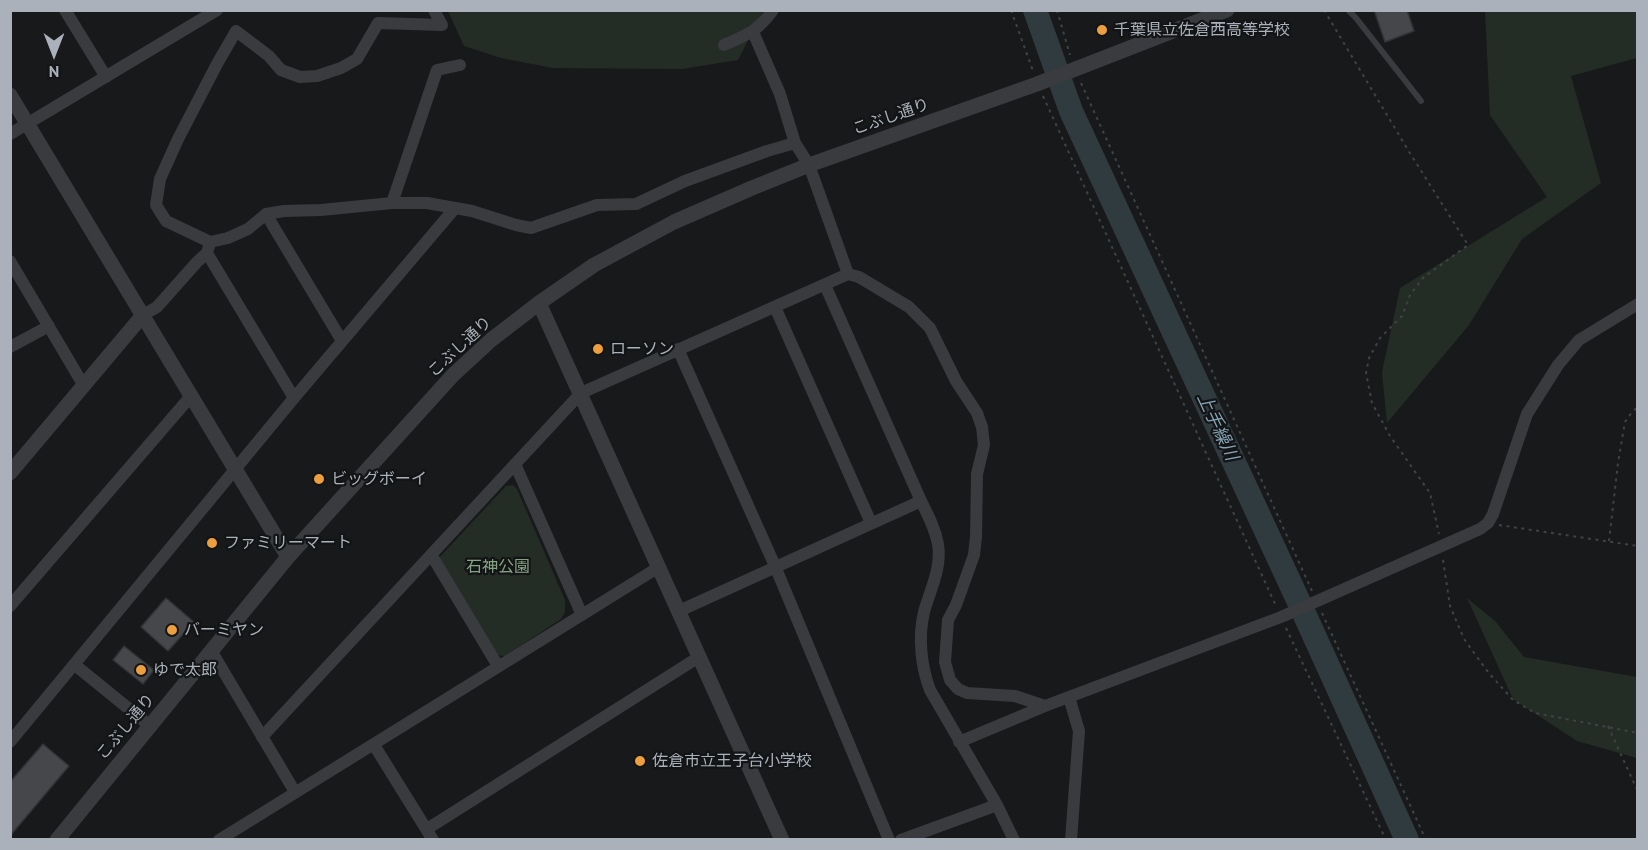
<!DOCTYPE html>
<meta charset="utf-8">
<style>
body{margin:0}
#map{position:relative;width:1648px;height:850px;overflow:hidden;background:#18191a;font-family:"PT Sans",sans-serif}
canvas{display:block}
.frame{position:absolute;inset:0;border:12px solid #abb1ba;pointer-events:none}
.north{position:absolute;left:24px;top:24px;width:60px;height:60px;-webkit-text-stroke:4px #131415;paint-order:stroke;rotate:180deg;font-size:16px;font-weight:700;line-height:24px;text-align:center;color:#abb1ba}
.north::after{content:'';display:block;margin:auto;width:21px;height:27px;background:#abb1ba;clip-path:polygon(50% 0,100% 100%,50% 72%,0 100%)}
</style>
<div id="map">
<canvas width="1648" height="850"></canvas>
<div class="frame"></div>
<div class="north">N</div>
</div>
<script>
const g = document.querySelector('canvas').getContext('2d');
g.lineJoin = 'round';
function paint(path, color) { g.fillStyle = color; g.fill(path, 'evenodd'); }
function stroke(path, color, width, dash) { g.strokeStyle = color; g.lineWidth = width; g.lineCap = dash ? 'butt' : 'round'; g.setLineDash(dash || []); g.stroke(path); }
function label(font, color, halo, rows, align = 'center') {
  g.font = font + ' "PT Sans","Noto Sans JP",sans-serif'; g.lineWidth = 4.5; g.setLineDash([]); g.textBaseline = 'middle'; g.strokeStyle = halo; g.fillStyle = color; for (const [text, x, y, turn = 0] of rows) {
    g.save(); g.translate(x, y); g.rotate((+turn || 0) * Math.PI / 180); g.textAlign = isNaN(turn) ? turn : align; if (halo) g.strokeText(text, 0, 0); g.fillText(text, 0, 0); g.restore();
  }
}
paint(new Path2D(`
 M448,11H763L738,60L682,69L553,68L501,58L464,46Z
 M1485,11H1637V58L1571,76L1601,183L1522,239L1469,325L1387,423L1382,372L1400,288L1547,197L1490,115Z
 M513,485L517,489L565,600V612L561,619L505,656L496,655L439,558L506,486Z
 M1467,598L1495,621L1524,657L1637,677V758L1577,741L1513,699Z`), '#242d25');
stroke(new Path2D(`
 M1035,10L1071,111L1298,600L1407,840`), '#303b40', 24);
const building = new Path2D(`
 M1374,10H1407L1414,31L1385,42Z
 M166,598L194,622L168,651L141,627Z
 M124,646L154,670L143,684L113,660Z
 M43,744L69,766L10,836V782Z`);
paint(building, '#45474a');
stroke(building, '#323336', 1.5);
stroke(new Path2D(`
 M1011,10L1033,71
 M1057,10L1070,55
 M1324,10L1408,150L1468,245L1423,278L1410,295L1402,316L1380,338L1369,358L1366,373L1372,403L1390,436L1430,493L1439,534
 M1081,83L1312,591
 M1043,96L1276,606
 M1499,525L1638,546
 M1609,541L1618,463L1625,422L1632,412L1638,407
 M1443,560L1450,606L1464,639L1488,672L1513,700L1535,713L1638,733
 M1322,613L1426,840
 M1286,628L1386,840
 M1608,726L1638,792`), '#3f4246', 2, [3, 4.5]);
stroke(new Path2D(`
 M1348,10L1356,18L1421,101`), '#393b3f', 6);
stroke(new Path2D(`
 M65,10L106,77
 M434,10L442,25
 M442,25L378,23L357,59L341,68L317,76L300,77L281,70L269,56L236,31L217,64L178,139L160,179L156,205L166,221L210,242L228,238L248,229L266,214L284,211L321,210L392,203H427L472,211L516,225L531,228L597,205L636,204L685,181L767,151L795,143
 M753,32L780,94L795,143L809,165L848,274L859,277L909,307L930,328L956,381L977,413L982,427L984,445L977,474L976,537L974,555L956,605L948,620L945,662L950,680L958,689L967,693L1015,696L1045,706
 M724,45C747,35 758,31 773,10
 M10,134L217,10
 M392,203L437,70L460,65
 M266,214L342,341
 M207,253L294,398
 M10,261L84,386
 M825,285L921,501C928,515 935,528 938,544C942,568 930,590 924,612C918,637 921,666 930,690L997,805L1014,840
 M775,307L871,523
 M143,315L157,307L197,262L207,253L209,246
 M10,347L49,326
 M678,349L775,566L889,840
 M515,464L582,615
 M432,556L498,666
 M10,606L191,396
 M679,611L921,501
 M212,652L295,792
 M75,665L150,726
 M1069,697L1079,731L1071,840
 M262,737L581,393L848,274
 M10,742L294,398L455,208
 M959,742L1045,706L1281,617L1480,529L1488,523L1493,514L1527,414L1558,365L1579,340L1638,304
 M374,745L433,840
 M427,829L699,657
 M219,840L659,567
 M901,840L997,805`), '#393b3f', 12);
stroke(new Path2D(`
 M10,95L288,557
 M539,303L782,840
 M10,473L143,315
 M57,840L288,557L453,375L491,340L539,303L594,265L674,222L752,188L809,165L1037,84L1227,10`), '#393b3f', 15);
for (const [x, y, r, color] of [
 [1102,30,6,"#ed9e3e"],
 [598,349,6,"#ed9e3e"],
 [319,479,6,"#ed9e3e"],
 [212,543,6,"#ed9e3e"],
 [172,630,6,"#ed9e3e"],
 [141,670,6,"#ed9e3e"],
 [640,761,6,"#ed9e3e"]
]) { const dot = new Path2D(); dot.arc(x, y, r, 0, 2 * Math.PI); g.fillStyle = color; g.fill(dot); stroke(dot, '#131415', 2); }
label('16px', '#abb1ba', '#131415', [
 ["千葉県立佐倉西高等学校",1114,30],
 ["ローソン",610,349],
 ["ビッグボーイ",331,479],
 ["ファミリーマート",224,543],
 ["バーミヤン",184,630],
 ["ゆで太郎",153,670],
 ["佐倉市立王子台小学校",652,761]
], 'left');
label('16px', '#abb1ba', '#131415', [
 ["こぶし通り",891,117,-19],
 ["こぶし通り",460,347,-43],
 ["こぶし通り",126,727,-50]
]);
label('16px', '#85a483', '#131415', [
 ["石神公園",498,567]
]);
label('italic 18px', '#83a2b3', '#131415', [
 ["上手繰川",1217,427,65]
]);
</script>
